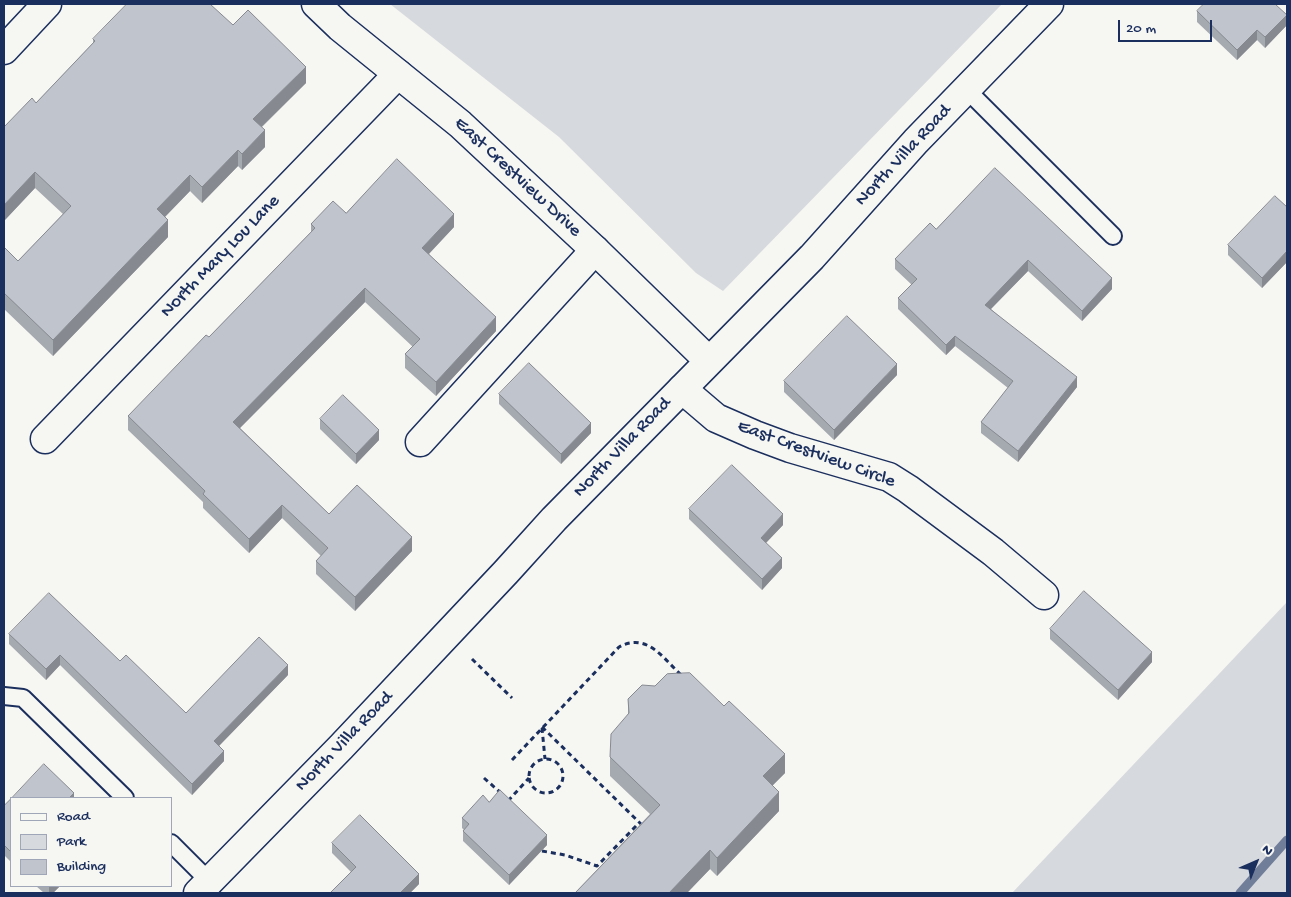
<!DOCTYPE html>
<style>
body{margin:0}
#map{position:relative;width:1291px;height:897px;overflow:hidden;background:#f6f6f2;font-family:"Gochi Hand",sans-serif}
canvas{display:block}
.frame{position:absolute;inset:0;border:5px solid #1b2f5e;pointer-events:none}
.legend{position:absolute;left:10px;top:797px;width:162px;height:90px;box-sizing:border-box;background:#f6f6f2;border:1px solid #9ea6b7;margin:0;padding:6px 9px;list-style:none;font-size:15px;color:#1b2f5e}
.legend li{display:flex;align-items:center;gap:10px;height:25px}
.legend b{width:25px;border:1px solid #9ea6b7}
.north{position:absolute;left:1231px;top:837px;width:50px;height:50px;-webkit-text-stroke:4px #f6f6f2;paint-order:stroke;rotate:44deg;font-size:14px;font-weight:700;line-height:20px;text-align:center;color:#1b2f5e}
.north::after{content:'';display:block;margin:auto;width:18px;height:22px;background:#1b2f5e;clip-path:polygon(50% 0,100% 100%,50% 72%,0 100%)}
.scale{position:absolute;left:1118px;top:20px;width:94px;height:22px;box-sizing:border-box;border:2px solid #1b2f5e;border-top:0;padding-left:6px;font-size:15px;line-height:18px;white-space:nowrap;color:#1b2f5e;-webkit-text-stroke:4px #f6f6f2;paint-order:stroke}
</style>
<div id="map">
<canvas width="1291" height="897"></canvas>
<div class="frame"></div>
<ul class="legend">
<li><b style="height:6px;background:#f6f6f2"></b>Road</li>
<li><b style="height:14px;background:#d6d9dd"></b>Park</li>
<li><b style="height:14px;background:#c0c4cd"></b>Building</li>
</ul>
<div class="north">N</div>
<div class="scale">20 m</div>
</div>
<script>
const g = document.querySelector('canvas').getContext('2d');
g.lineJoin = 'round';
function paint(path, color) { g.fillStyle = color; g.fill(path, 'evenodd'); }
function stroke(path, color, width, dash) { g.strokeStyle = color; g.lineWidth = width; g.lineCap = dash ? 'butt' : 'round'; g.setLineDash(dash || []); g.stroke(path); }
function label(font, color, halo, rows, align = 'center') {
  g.font = font + ' "Gochi Hand",sans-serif'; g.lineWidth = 5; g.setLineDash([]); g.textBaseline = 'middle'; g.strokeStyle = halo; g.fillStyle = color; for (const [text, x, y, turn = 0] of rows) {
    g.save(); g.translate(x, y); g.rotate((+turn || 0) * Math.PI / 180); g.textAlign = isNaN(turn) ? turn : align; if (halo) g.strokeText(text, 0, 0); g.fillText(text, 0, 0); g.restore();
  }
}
paint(new Path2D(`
 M390,4H1002L723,291L696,273L559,137Z
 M1287,602V893H1012Z`), '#d6d9dd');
stroke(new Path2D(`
 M1240,893L1287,840`), '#717e99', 9);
const lane = new Path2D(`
 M966,89L1113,236
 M4,696L23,698L125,798
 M171,843L210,882`);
const street = new Path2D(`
 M4,50L47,4
 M682,389L716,418L755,435L790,448L889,477L908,489L993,552L1044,595
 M45,439L398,74
 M420,442L595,250`);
const secondary = new Path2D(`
 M316,4L340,27L460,124L595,250L709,361
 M198,893L341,747L506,572L554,519L812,257L916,141L1049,4`);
stroke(lane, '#1b2f5e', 20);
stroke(street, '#1b2f5e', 31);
stroke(secondary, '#1b2f5e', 31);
stroke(new Path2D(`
 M472,659L512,698
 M542,727L643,826
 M542,728L545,759
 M529 776a17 17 0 1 1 34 0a17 17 0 1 1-34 0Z
 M512,760L619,647C647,632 663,658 681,675
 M484,778L501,793
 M508,801L529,778
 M542,851L565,855L597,866L639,823`), '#1b2f5e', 3, [5, 4]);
stroke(lane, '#f6f6f2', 16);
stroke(street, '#f6f6f2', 28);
stroke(secondary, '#f6f6f2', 28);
paint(new Path2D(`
 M1197,11L1287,25L1265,48L1257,40L1237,60L1197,22Z
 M233,25L306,83L262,127L265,147L242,170L238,166L202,203L190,191L165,217L168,237L53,356L4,309V247L18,261L63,214L35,188L4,221L36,103L93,43V39Z
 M1287,207V262L1262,288L1228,255V245Z
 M346,213L454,227L429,254L496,331L436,396L405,368V354L413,347L365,302L240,428L329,514L412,551L355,611L316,574V561L321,556L282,518L249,553L203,508V502L128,430V416L209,337L311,232V224Z
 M936,229L1112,289L1082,321L1028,271L991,309L1077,387L1018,462L981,433V422L1008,388L955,346L946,355L898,309V298L912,285L895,269V259Z
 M897,375L834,440L784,392V381Z
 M499,394L591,433L561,464L499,404Z
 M320,419L379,440L356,464L320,429Z
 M689,509L783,525L766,543L782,568L762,590L689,519Z
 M1050,629L1152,662L1118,700L1050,639Z
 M9,634L120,661L186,713L288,675L219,746L224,761L192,795L60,665L46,680L9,644Z
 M628,699L785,773L772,786L779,811L717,876L710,869L687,893H575L650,814L610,776V757L628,714Z
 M11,799V862L4,855V806Z
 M489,802L547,845L509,885L463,841V831L464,830L462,828V818Z
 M332,843L419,884L410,893H330L351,872L332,853Z
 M36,886H60L53,893H44Z`), '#a5a9b0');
paint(new Path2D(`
 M1287,15V25L1265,48V37Z
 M1257,30V40L1237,60V50Z
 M306,67V83L253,135V119Z
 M265,130V147L242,170V154Z
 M238,150V166L202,203V187Z
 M35,172V188L4,221V205Z
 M190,175V191L157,225V209Z
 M454,214V227L422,261V248Z
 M168,220V237L53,356V340Z
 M1287,251V262L1262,288V278Z
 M1028,260V271L985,315V305Z
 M1112,278V289L1082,321V311Z
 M365,288V302L233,435V422Z
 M496,317V331L436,396V382Z
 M955,336V346L946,355V345Z
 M897,364V375L834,440V430Z
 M1077,377V387L1018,462V451Z
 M591,423V433L561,464V454Z
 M379,430V440L356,464V454Z
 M282,505V518L249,553V539Z
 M783,514V525L761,548V538Z
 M412,537V551L355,611V597Z
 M782,558V568L762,590V579Z
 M1152,652V662L1118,700V690Z
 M60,655V665L46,680V669Z
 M288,665V675L214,751V741Z
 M224,751V761L192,795V784Z
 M785,754V773L763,795V776Z
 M779,792V811L717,876V858Z
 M74,793V798H69Z
 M547,835V845L509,885V875Z
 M710,850V869L687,893H669Z
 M419,874V884L410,893H400Z
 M50,886H60L53,893H49V887Z`), '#868990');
const building = new Path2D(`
 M127,4H210L233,25L248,10L306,67L253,119L265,130L242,154L238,150L202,187L190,175L157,209L168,220L53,340L4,293V247L18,261L71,206L35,172L4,205V127L32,98L36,103L95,41L93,39Z
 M1204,4H1275L1287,15L1265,37L1257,30L1237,50L1197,11Z
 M397,159L454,214L422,248L496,317L436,382L405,354L420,339L365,288L233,422L329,514L357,485L412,537L355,597L316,561L328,548L282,505L249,539L203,494L205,491L128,416L206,335L209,337L315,228L311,224L333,201L346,213Z
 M995,168L1112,278L1082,311L1028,260L985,305L1077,377L1018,451L981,422L1013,381L955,336L946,345L898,298L917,279L895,259L930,223L936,229Z
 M1275,196L1287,207V251L1262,278L1228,245Z
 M847,316L897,364L834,430L784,381Z
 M529,363L591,423L561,454L499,394Z
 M343,395L379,430L356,454L320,419Z
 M732,465L783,514L761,538L782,558L762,579L689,509Z
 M1084,591L1152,652L1118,690L1050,629Z
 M49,593L120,661L126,655L186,713L259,637L288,665L214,741L224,751L192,784L60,655L46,669L9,634Z
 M690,673L724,706L729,701L785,754L763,776L779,792L717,858L710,850L669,893H575L660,805L610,757L611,734L629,713L628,699L642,685L655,686L667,674Z
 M44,764L74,793L69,798H12Z
 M500,790L547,835L509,875L463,831L469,824L462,818L483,795L489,802Z
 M11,799V852L4,845V806Z
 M360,815L419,874L400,893H330L356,867L332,843Z`);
paint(building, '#c0c4cd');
stroke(building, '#868990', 1);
label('19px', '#1b2f5e', '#f6f6f2', [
 ["North Villa Road",904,156,-47],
 ["East Crestview Drive",517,178,43],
 ["North Mary Lou Lane",221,257,-46],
 ["North Villa Road",623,448,-46],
 ["East Crestview Circle",816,455,20],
 ["North Villa Road",345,742,-46]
]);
</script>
